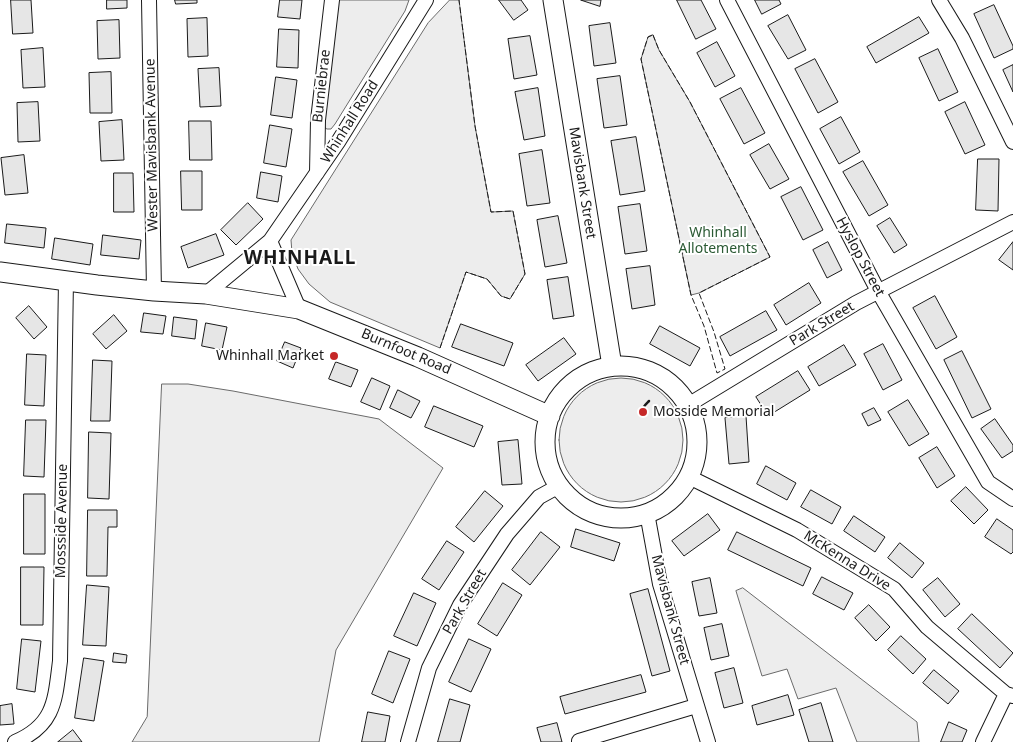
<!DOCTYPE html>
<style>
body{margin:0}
canvas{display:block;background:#fff}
</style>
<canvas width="1013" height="742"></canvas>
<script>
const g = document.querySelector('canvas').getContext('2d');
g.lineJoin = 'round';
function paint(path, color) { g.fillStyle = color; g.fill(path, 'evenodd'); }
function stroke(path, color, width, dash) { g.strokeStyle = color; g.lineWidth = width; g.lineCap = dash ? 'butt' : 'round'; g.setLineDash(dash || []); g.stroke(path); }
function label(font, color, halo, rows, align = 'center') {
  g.font = font + ' "Noto Sans",sans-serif'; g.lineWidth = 4; g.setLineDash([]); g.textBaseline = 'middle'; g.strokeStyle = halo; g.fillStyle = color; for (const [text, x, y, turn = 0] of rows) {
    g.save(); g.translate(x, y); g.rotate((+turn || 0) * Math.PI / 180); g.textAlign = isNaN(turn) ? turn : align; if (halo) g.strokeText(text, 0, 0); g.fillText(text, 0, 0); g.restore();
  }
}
const built = new Path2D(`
 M339,0H409L405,11L335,124L331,129H327L325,128L324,123Z
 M450,0H459L475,126L491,212L513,211L525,274L510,299L501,296L487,279L466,272L440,348L330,302L309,284L298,269L292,253L291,240L428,23Z
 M653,35L659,50L690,102L770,257L699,293L691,295L641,59L648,37Z
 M559 440a62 62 0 1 1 124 0a62 62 0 1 1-124 0Z
 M162,384H188L233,391L379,419L443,468L336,650L319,742H132L147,717Z
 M743,588L917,722L919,742H857L836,688L798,699L787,669L762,676L736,591Z`);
paint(built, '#ededed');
stroke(built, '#6a6a6a', 1);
const building = new Path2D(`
 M11,0H31L33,33L13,34Z
 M107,0H127V8L107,9Z
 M175,0H197V3L176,4Z
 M280,0H302L300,19L278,17Z
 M499,0H521L528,10L514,20Z
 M581,0H601L600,6Z
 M677,0H701L716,29L696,39Z
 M755,0H779L781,4L762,14Z
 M994,5L1013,46V49L994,58L974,14Z
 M788,15L806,50L788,59L768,26Z
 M919,17L929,33L876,63L867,47Z
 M207,18L208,56L188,57L187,19Z
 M119,20L120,58L98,59L97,21Z
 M610,23L616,63L594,66L589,26Z
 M279,29L299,30L298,68L277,67Z
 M530,36L537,75L514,79L508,39Z
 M717,42L735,76L715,87L697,53Z
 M43,48L45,87L23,88L21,50Z
 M938,49L958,92L939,101L919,58Z
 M815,59L838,102L818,113L795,69Z
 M1013,65V92L1003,70Z
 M219,68L221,106L200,107L198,69Z
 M111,72L112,113H90L89,73Z
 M620,76L627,125L604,128L597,79Z
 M276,77L297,80L292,118L271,115Z
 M538,88L545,136L524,140L515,92Z
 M741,88L765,133L744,144L720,99Z
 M38,102L40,141L18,142L17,103Z
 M965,102L985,145L965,154L945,112Z
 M841,117L860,152L839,164L820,129Z
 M122,120L124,160L101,161L99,122Z
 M189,121H211L212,160H190Z
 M270,125L292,129L286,167L264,163Z
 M636,137L645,191L620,195L611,141Z
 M769,144L789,179L770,189L750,155Z
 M542,150L550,203L527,206L519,154Z
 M24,155L28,193L5,195L1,158Z
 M978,159H999L998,211L976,210Z
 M863,161L888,205L869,216L843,172Z
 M181,171H202V210H182Z
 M261,172L282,176L278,202L257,198Z
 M114,173H133L134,212H114Z
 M801,187L823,230L803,240L781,197Z
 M248,203L263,219L236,245L221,230Z
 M640,204L647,251L625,254L618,207Z
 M558,216L567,263L545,267L537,220Z
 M890,218L907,245L894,253L877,226Z
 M7,224L46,228L44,248L5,243Z
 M216,234L224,255L188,268L181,247Z
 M103,235L141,240L139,259L101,255Z
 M55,238L93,244L90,265L52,259Z
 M828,242L842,270L827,278L813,250Z
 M1013,242V270L999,260Z
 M650,266L655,305L632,309L626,269Z
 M568,277L574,316L553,319L547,280Z
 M809,283L821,303L786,325L774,305Z
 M935,296L957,337L936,349L913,308Z
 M29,306L47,327L34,339L16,318Z
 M766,311L777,330L730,356L720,337Z
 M144,313L166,316L163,334L141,332Z
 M114,315L127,331L106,349L93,334Z
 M174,317L197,320L195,339L172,336Z
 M206,323L227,327L222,350L202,346Z
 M461,324L513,343L504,366L452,347Z
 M660,326L700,348L690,366L650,344Z
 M564,338L576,354L538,381L526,365Z
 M285,342L301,348L293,368L277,361Z
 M883,344L902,380L883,390L864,354Z
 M844,345L856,365L819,386L808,367Z
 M962,351L991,409L972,418L944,360Z
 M27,354L46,355L44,406L25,405Z
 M93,360L112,361L110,421H91Z
 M336,362L358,370L351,387L329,379Z
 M798,371L810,390L768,416L756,397Z
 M372,378L390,386L380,410L361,402Z
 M398,390L420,401L411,418L390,408Z
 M908,400L929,434L909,446L888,412Z
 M434,406L483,426L474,447L425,427Z
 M874,408L881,420L868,426L862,414Z
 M746,416L749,462L729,464L725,418Z
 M995,419L1013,445V451L1002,458L981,429Z
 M26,420H46L44,477L24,476Z
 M89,432L111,433L109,499L88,498Z
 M518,440L522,484L502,485L498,442Z
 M937,447L955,476L937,488L919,458Z
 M766,466L796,483L787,500L757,484Z
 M966,487L988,510L974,524L951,501Z
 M811,490L841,507L832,524L801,507Z
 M485,491L503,506L474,542L456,527Z
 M24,494H45V554H24Z
 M88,510H117V527H108L107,576H87Z
 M708,514L720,530L684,556L672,541Z
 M854,516L885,537L875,552L844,531Z
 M997,519L1013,530V552L1011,554L985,537Z
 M576,529L620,543L614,561L571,547Z
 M541,532L560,547L530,585L512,570Z
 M737,532L811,568L803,586L728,550Z
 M447,541L464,552L439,590L422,579Z
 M900,543L924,563L912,578L888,558Z
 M21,567H44L43,625H21Z
 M822,577L853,593L844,610L813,594Z
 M710,578L717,613L699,616L692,582Z
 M938,578L960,604L945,617L923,590Z
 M503,583L522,595L497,636L478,624Z
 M87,585L109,587L106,646L83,645Z
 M648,589L670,671L652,676L630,594Z
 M414,593L436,603L417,646L394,636Z
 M869,605L890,627L876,641L855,618Z
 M972,614L1013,653L1000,668L958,629Z
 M722,624L729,656L711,660L704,628Z
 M901,636L926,659L913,674L888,650Z
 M22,639L41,641L35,692L17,689Z
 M469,639L491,649L471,692L449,682Z
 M389,651L410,659L393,703L372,694Z
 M114,653L127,655L126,663L113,662Z
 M84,658L104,661L94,721L75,718Z
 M734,668L743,703L724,708L715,673Z
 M934,670L959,691L948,704L923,683Z
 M641,675L646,692L565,714L560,697Z
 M788,695L794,715L757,725L752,706Z
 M450,699L470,705L460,742H438Z
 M821,703L833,742H809L799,710Z
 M12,704L14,724L0,725V706Z
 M368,712L390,716L385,742H362Z
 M949,722L967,730L962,742H941Z
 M557,723L562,742H541L537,728Z
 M73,730L82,742H58Z`);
paint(building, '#e6e6e6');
stroke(building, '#1a1a1a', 1);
const street = new Path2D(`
 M149,0L154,291
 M727,0L878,291L988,482L1013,499
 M939,0L962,38L1013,142
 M317,173L318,120L332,0
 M270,241L299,309
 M206,294L270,241L338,142L426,0
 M688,405L856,303L1013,222
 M689,477L797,530L894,589L927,627L1006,694L1013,696
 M647,513L660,584L708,742
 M579,741L696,706
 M15,742C55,725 55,700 60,661L66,280
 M408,742L429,668L460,605L507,534L539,497L559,486
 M983,742L1006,694`);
const secondary = new Path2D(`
 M553,0L612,366
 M0,272L97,285L154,291L206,294L299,309L418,357L550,416
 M545 442a76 76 0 1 1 152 0a76 76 0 1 1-152 0Z`);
stroke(street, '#1a1a1a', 16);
stroke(secondary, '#1a1a1a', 21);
stroke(street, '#fff', 14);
stroke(secondary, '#fff', 19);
stroke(new Path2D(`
 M653,35L659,50L690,102L770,257L699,293L714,332L725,369L717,373L704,326L691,295L641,59L648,37Z
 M440,348L466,272L487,279L501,296L510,299L525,274L513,211L491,212L475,126L459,0`), '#1a1a1a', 1, [6, 2.5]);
stroke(new Path2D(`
 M644,414C641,408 645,405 649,401`), '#1a1a1a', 2.5);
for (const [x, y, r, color] of [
 [334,356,5,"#c62828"],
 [643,412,5,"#c62828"]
]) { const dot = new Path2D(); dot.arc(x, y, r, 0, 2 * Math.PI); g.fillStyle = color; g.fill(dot); stroke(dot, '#fff', 2); }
label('14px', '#1a1a1a', '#fff', [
 ["Burniebrae",322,86,-84],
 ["Whinhall Road",350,122,-58],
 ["Wester Mavisbank Avenue",152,145,-91],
 ["Mavisbank Street",582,183,81],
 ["Hyslop Street",860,257,62],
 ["Park Street",822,324,-31],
 ["Burnfoot Road",406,352,23],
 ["Mossside Avenue",62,521,-89],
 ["McKenna Drive",847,561,32],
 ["Park Street",465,602,-60],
 ["Mavisbank Street",670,610,75]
]);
label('14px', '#2b5a34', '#fff', [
 ["Whinhall",718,233],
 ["Allotements",718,249]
]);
label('14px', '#1a1a1a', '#fff', [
 ["Whinhall Market",324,356],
 ["Mosside Memorial",653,412,"left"]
], 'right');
g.letterSpacing = '1px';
label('bold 19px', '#1a1a1a', '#fff', [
 ["WHINHALL",300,259]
]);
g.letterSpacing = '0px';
</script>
